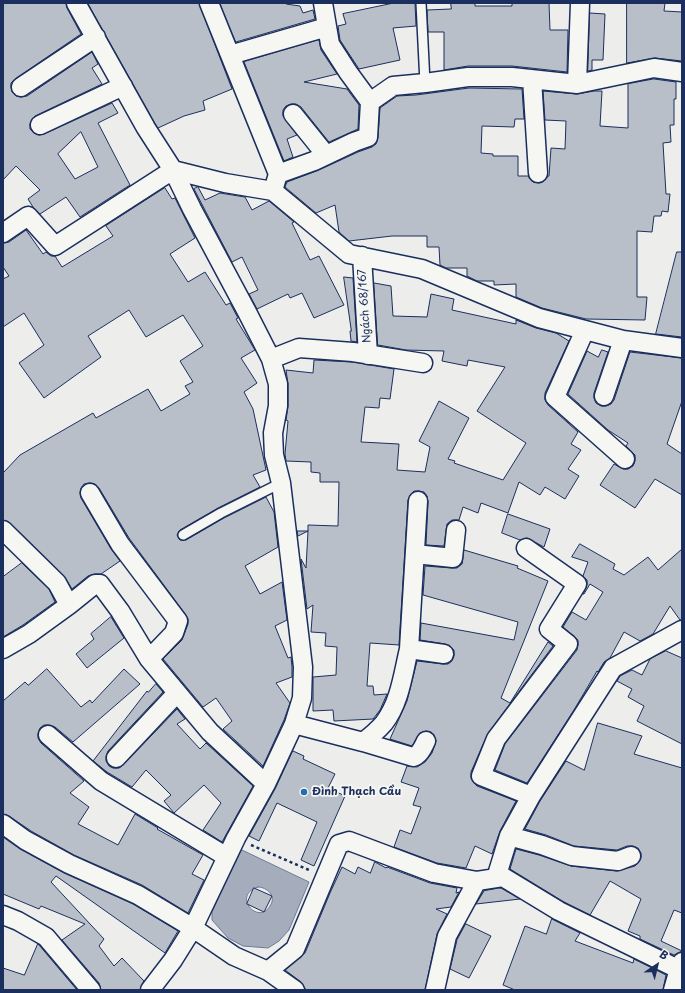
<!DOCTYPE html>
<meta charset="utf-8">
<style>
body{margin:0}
#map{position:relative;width:685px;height:993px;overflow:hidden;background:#edeeec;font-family:"Playpen Sans",sans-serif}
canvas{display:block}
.frame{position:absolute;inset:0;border:4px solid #1b2f5e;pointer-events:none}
.north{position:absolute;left:637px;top:945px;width:40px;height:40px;-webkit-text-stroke:3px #f6f6f2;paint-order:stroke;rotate:35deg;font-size:11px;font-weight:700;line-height:16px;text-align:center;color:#1b2f5e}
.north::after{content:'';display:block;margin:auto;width:14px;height:18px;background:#1b2f5e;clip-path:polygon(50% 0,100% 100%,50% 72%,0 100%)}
</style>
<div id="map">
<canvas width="685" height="993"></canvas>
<div class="frame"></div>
<div class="north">B</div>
</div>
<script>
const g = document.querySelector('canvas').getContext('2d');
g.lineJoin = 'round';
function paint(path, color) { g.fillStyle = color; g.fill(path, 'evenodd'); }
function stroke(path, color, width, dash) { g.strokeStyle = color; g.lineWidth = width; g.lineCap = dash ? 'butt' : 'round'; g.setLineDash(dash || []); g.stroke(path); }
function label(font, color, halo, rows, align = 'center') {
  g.font = font + ' "Playpen Sans",sans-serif'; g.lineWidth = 3.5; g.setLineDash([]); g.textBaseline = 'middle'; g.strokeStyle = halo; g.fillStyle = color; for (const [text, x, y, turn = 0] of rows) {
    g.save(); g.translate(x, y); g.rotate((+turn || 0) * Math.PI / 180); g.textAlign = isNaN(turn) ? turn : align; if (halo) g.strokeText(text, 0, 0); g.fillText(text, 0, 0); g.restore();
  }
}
const water = new Path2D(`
 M242,850L309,882L289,930L279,941L268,948L243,946L228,938L212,920V912ZM258,887C267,887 277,896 270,906C258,926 231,895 258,887Z`);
paint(water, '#a5acbc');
stroke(water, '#6e7a96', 1);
const building = new Path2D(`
 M3,3H66L67,8L81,34L15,79L11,83V87L12,92L16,96L21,97L27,96L92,52L98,64L92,68L102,84L35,116L32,119L30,124V129L34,133L39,135L44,134L112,103L118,113L98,123L130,185L80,217L66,197L40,214L33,207L28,199L40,190L16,166L3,180ZM81,132L98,167L75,179L58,154Z
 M88,3H199L232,89L203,101L205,110L184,116L158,128Z
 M220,3H285L286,4L300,6L303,13L313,10L315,19L236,42Z
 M394,3H415L416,26L393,28L400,60L359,69L340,40L338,26L346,24L343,14Z
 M451,3H475V6H512V3H549L550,30H568L567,72L512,66H468L444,70V32H428L427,10L451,9Z
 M627,3H665L664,11L682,12V61L655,58L627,63Z
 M590,13L605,14L603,60H592V70L588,71Z
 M319,40L321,50L337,74L304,82L347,89L359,105L358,129L329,142L301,107L296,104H291L286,106L283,110V116L297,135L287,139L293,157L284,161L244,62Z
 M654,79L676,82V99H674V125H670L671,142L663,143L666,194H670L668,212L662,211L661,216H654L652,232L637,231V297H647L645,320L586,319L542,308L516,297V284L494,285V281H477L467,276V268H446L440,265L439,247H427V236H392L349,241L339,232L335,205L316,213L285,187L287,182L319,170L358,152L372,147L376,144L378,138L380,108L397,96L416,95L469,88L522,89L524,119H515L514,127L482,126L481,153L493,154V156H518V176H528L533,182L539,183L544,181L548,176H549L551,148L565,149L566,121L545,120L543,91L577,94L594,91H602L600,126L628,128V84Z
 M198,187L205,200L220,193L245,197L252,210L269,201L294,222L292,223L310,260L319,256L344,305L314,318L302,293L290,298L288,294L257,309L249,294L258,290L242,257L232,262L194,189Z
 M165,188L172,199L175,198L195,238L170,254L188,282L205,272L226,305L230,303L238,318L236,319L255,350L241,358L257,383L244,392L253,409L266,470L253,475L260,487L218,508L180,530L177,535L180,540H186L224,518L266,497L274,512L278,547L245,566L260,594L282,582L287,620L275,626L288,658L291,657L292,667V677L276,683L290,703L284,720L263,766L223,729L232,721L216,698L203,707L163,659L182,640L188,624V619L186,615L129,538L99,488L95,484L90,483L84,484L81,488L80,493L81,498L111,549L120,561L101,574H95L88,576L72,589L64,576L10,523L3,520V473L20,455L93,413L96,418L148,389L161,411L190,394L185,386L193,382L180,361L203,346L183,315L146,337L129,310L88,336L101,357L44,398L19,363L44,345L24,313L3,327V279L9,276L3,267V243L9,242L26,230L43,254L46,252L51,256H55L62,267L113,236L106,226Z
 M677,252H682V337L656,334Z
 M344,277L353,278L357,342L351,341L350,331H351Z
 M374,283L391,286L393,316L427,317L431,294L454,299L452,310L516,324V320L536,328L556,333L569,341L545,393V399L548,405L578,432L571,444L581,450L568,469L579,476L565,499L545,487L540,495L519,482L508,513L481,503L478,513L463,507L459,520H452L447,524L444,546L426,545L428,502L427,496L424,492L419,491H414L410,495L408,500L399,645L370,643L367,686H373L374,695L387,694L380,710L373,719L334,721L333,710L313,711V677L336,675L337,647L325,646L326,633L311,632L313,605L307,609L301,559L306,568L308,531L298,536L297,531H308V525L338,526L339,482H320V473L311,472V462L286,461L285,454L288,421L286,420L288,406V384L286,370L313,373L314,360L352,362L394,369L390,399L380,398L379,408L365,407L361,442L399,444L397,470L425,472L430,447L419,441L439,401L469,418L448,459L455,461L454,463L503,480L526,443L477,411L505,367L468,360L467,366L442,361L444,351L406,350L378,345Z
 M602,350L608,352L594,393V398L596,403L601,406H606L611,404L614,400L630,352L682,358V401L667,444L682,454V495L655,479L635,508L600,485L614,464L623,469H628L633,466L635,461V455L626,446L628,443L608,430L568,394L587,351L598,357Z
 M508,514L550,529L544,547L527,538L520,540L502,533Z
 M580,544L615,564L613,569L624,575L648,557L658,570L682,549V620H680L670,606L653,634L640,641L624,632L610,658L604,662L598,672L597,671L574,710L527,783L495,770L505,744L577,650L578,645V640L563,627L572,612L586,620L603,592L590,584L584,594H583L587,585V580L583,576L588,562L572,557Z
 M464,550L518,566L517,568L548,581L501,698L510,703L548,642L553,646L488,733L471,772V778L473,782L477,786L516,801L500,831L492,854L475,846L466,868L437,863L394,847L400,830L411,834L421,807L413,805L419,788L401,782L407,766L417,767L425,762L432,753L436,741L434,735L431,732L426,731L420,733L412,746L390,739L407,701L417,661L443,664H448L452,661L454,656V650L450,646L445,644L420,640L421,623L514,640L518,622L423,595L425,566L452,568H457L462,564Z
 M22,563L49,589L55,602L23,625L3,637V577Z
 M111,617L124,638L87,668L76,654L94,639L91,634Z
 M666,651L682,658V744L637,721L644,706L628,697L632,689L617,681L620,676L632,670L642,675L650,659Z
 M47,669L81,707L90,700L92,703L124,669L140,684L73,742L55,727L50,725H44L40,728L38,733V738L41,743L84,781L70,793L89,807L78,824L118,845L135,814L158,828L157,829L203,855L192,874L204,880L188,913L142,885L74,855L31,831L9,816L3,814V701L25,682L28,685Z
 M156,684L163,692L108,751L106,756V761L109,766L113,768H119L123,765L177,709L185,719L177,724L200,749L206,743L253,786L222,842L203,830L221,803L204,785L174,813L164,801L171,795L146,770L132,787L107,772L93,761L147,691L148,692Z
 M598,723L642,736L634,754L682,768V913L674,910L661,941L682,951L674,955L640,939V936L628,931L641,899L610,881L590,915L564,902L510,869L516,849L539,855L571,866L617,871L635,866L639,862L641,858V853L638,848L633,846H627L617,850L574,846L546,835L525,829L540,801L566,761L584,770Z
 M293,751L304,756L303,759L335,774L328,788L345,796L314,866L301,860L317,822L277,803L259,841L249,836L275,789Z
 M3,837L20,849L64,873L133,904L178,931L165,953L56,876L51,882L104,939L99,946L114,966L122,958L144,981L140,990H101L99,983L62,940L85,924L41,906L39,909L3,894Z
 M375,862L386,868L387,867L430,883L457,888L456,893L459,892L451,907L436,909L447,914L437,934L425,990H306L301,982L285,970L305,953L330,893L342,867L355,874L358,867L370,873Z
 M254,888L272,896L264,912L247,904Z
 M499,888H501L520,899L476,904L484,891Z
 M552,919L580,933L575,941L633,963L634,959L666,975L663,990H515L503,985L525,926L546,934Z
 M466,924L491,936L469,978L450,969L457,940Z
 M38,944L39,945L77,990H3V968L24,975Z`);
paint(building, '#b9bfc8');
stroke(building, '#1b2f5e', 1);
const service = new Path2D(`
 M421,3L425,83
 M183,535L221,513L281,483`);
const minor = new Path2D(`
 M76,3L146,128L173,170L192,209L247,312L271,359L278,384V406L273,433L274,455L281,483L303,667L302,698L294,724L266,784L236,838L193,928L173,960L150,990
 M209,3L278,174
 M323,3L330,44L348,72L370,102
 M230,55L327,27
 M532,79L538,173
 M577,84L580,3
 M21,87L96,37
 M293,114L326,155
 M40,125L123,86
 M173,170L225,183L273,191L349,254L422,269L539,318L623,340L682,348
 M273,191L278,174L314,161L354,142L368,137L370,102L393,86L425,83L468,77H512L577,84L654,68L682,72
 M3,233L28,216L55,246L173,170
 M362,256L368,355
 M585,330L555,397L625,459
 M271,359L299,348L353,352L423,363
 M604,396L623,340
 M90,493L120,544L178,621L174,633L149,659
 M3,530L57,583L69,605L29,634L3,649
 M526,548L577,584L549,629L568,644L496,739L481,776L531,796
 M415,554L453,558L456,530
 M69,605L95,584H100L120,611L149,659L210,732L266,784
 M409,649L418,501
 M294,724L363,742C371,736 378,730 384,723C400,702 403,674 409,649L444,654
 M48,735L101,781L227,857
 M363,742L413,757C420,755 423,747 426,741
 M116,758L177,693
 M3,824L25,840L69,864L138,895L193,928L234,956L268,971L295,949L339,844L349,841L434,873L477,881L503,877L559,911L682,971
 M509,836L542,845L572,856L618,861L631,856
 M496,878L509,836L531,796L613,668L682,630
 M3,915L18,921L46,937L91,990
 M268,971L295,990
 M435,990L447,936L477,881
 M673,990L679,969L682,962`);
stroke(service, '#1b2f5e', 12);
stroke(minor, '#1b2f5e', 21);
stroke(new Path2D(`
 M251,845L309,870`), '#1b2f5e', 2.5, [3, 3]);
stroke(service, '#f6f6f2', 9);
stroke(minor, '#f6f6f2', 18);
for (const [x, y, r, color] of [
 [304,792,4,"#1f6fb2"]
]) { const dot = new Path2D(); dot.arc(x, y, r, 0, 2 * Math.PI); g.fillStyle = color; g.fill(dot); stroke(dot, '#f6f6f2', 1.5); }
label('11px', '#1b2f5e', '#f6f6f2', [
 ["Ngách 68/167",365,306,-94]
]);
label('bold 11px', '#1b2f5e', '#f6f6f2', [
 ["Đình Thạch Cầu",312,792]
], 'left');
</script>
